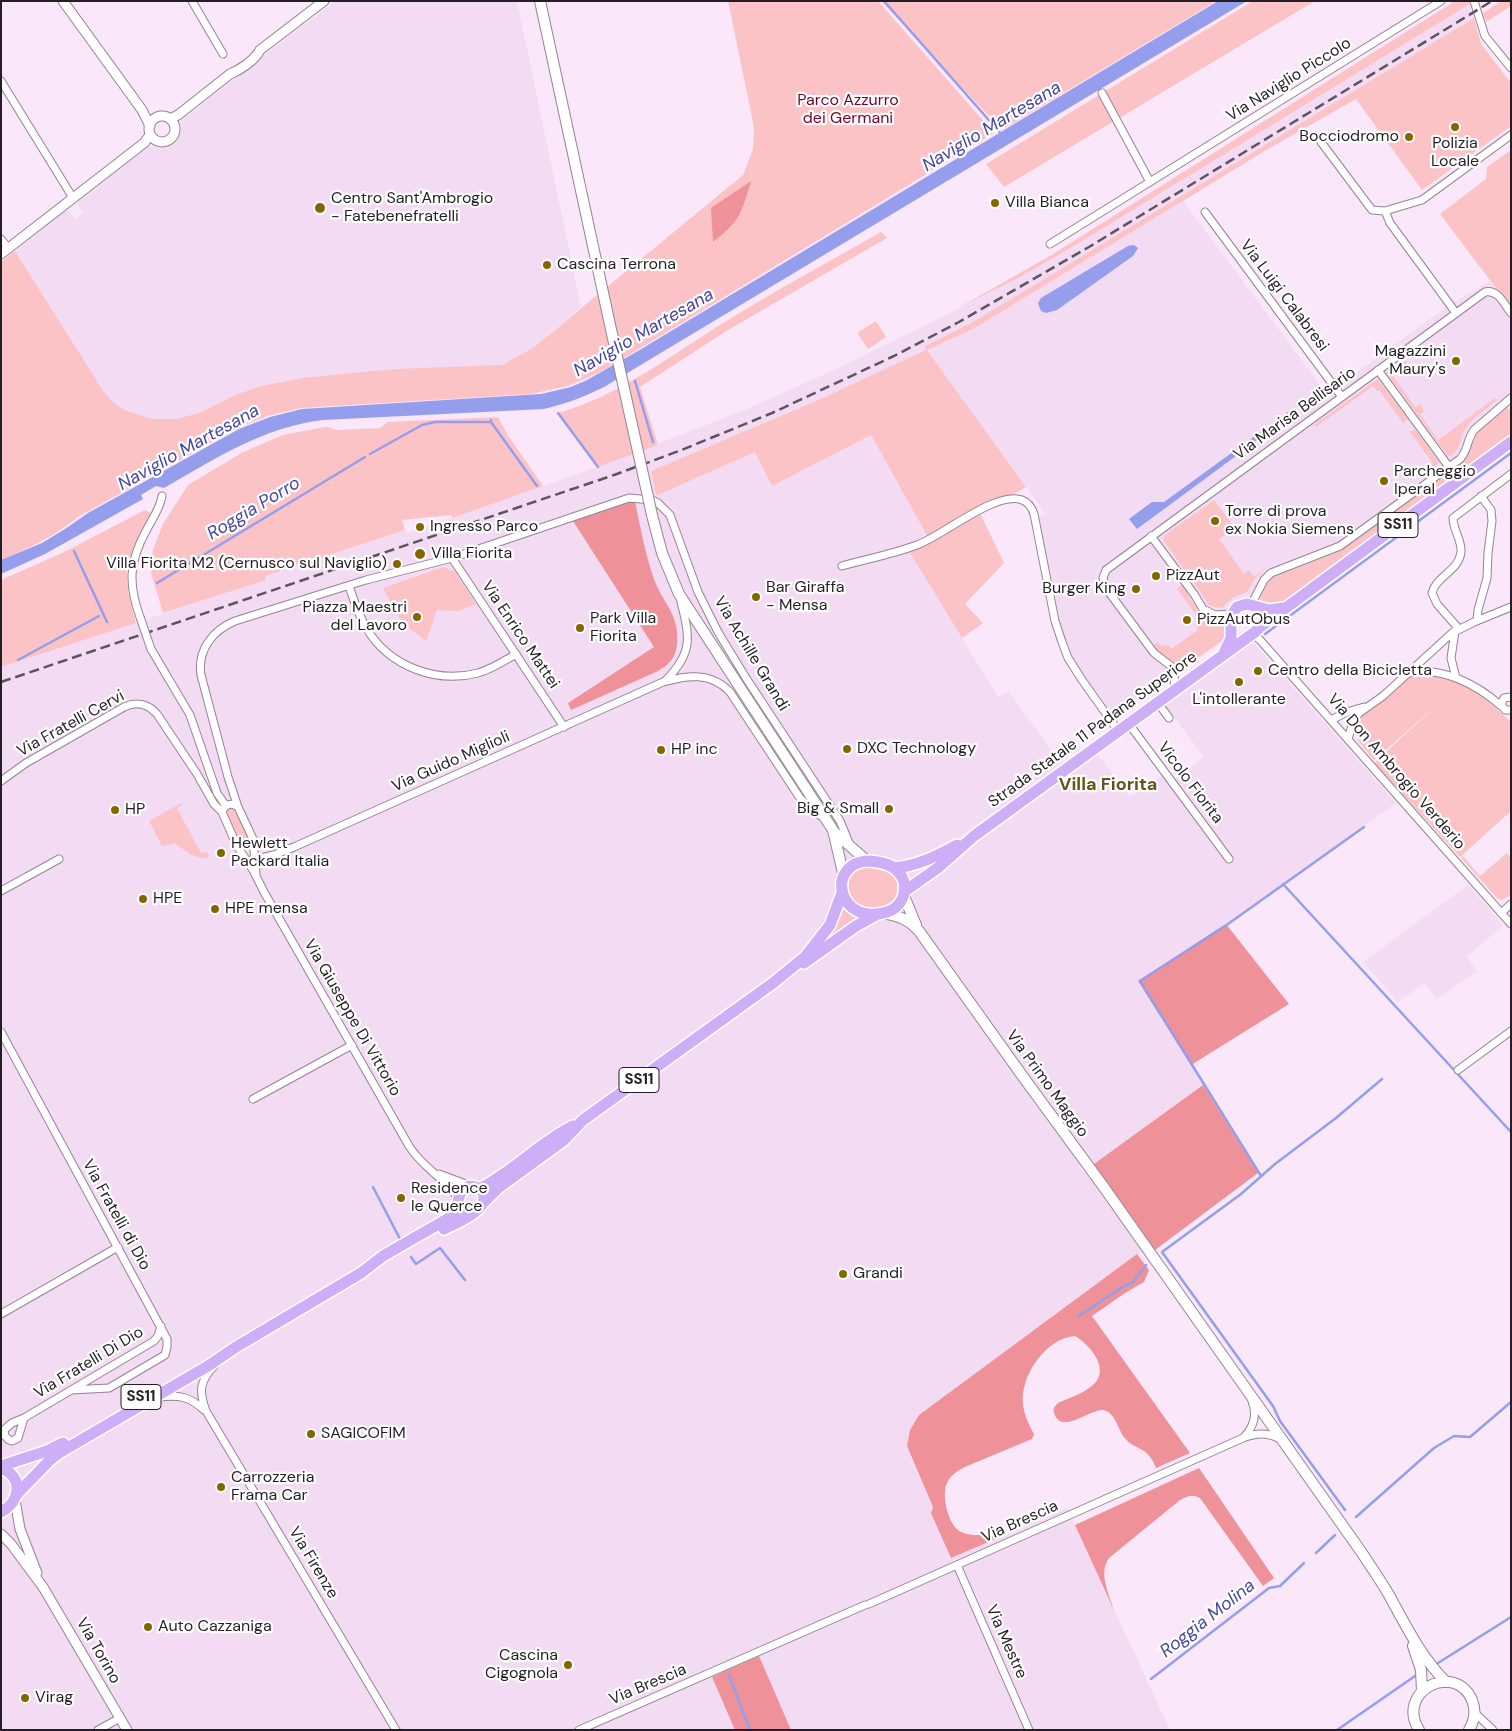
<!DOCTYPE html>
<style>
body{margin:0}
#map{position:relative;width:1512px;height:1731px;overflow:hidden;background:#fae8fa;font-family:"DM Sans",sans-serif}
canvas{display:block}
.frame{position:absolute;inset:0;border:2px solid #241e24;pointer-events:none}
</style>
<div id="map">
<canvas width="1512" height="1731"></canvas>
<div class="frame"></div>
</div>
<script>
const g = document.querySelector('canvas').getContext('2d');
g.lineJoin = 'round';
function paint(path, color) { g.fillStyle = color; g.fill(path, 'evenodd'); }
function stroke(path, color, width, dash) { g.strokeStyle = color; g.lineWidth = width; g.lineCap = dash ? 'butt' : 'round'; g.setLineDash(dash || []); g.stroke(path); }
function label(font, color, halo, rows, align = 'center') {
  g.font = font + ' "DM Sans",sans-serif'; g.lineWidth = 4.5; g.setLineDash([]); g.textBaseline = 'middle'; g.strokeStyle = halo; g.fillStyle = color; for (const [text, x, y, turn = 0] of rows) {
    g.save(); g.translate(x, y); g.rotate((+turn || 0) * Math.PI / 180); g.textAlign = isNaN(turn) ? turn : align; if (halo) g.strokeText(text, 0, 0); g.fillText(text, 0, 0); g.restore();
  }
}
paint(new Path2D(`
 M336,1H517L581,307L533,348L502,365L288,380L260,386L233,396L199,413L176,419H152L127,411L116,405L104,392L15,251L64,211H69L75,219L83,213L78,205L79,201L149,146L162,149L174,143L181,133V121L289,36Z
 M1470,4L1474,18L1036,284L969,324L925,346L975,328L1183,201L1327,394L1448,306L1490,281L1511,308V403L1508,406L1511,410V431L1115,716L1108,712L1070,656L1058,620L1038,519L1045,513L927,350L816,401L651,471L656,496L755,452L772,485L871,435L930,541L910,553L998,697L1008,691L1066,770L1097,753L1130,797L1162,776L1168,784L1204,757L1164,704L1251,640L1396,803L1226,924L1138,981L1203,1085L1090,1168L1079,1167L1096,1184L1143,1250L919,1415L910,1430L907,1447L933,1507L951,1558L1067,1508L1170,1730H1V667L265,580L264,576L405,530L407,533L598,467L747,409L832,371L988,294L1084,240ZM181,805L177,808L201,854L191,855L178,846L170,844L149,821Z
 M1468,885L1503,925L1467,957L1477,971L1437,999L1424,983L1398,1002L1363,962Z`), '#f3dbf3');
paint(new Path2D(`
 M728,1H878L994,133L629,355L598,373L568,386L531,394L301,408L267,416L238,428L78,517C54,537 29,548 1,560V262L15,251L104,392L116,405L127,411L152,419H176L199,413L233,396L260,386L302,378L394,369L502,365L533,348L743,175L753,149L754,127Z
 M881,1H1211L1213,3L1002,130Z
 M1253,1H1315L1004,187L986,164Z
 M1455,1H1468L1470,4L1084,240L1020,277L955,310L1053,254Z
 M1501,1H1511V6L1486,22L1483,13Z
 M1474,18L1481,44L1511,83V126L1422,190L1356,99L1268,149L975,328L927,350L1026,487L980,513L1004,563L965,604L983,623L962,638L910,553L930,541L871,435L772,486L755,452L656,496L651,471L816,401L926,350L925,346L969,324L1036,284Z
 M1511,150V308L1440,214L1486,179L1487,167Z
 M881,232L887,238L728,330L640,387L658,445L598,467L558,413C616,397 672,355 723,323C775,291 828,262 881,232Z
 M876,321L886,337L868,349L857,333Z
 M1404,360L1408,365L1393,376L1415,407L1420,404L1424,411L1420,414L1438,440L1495,398L1497,400C1487,409 1473,417 1466,428C1459,439 1462,447 1451,456L1447,455L1387,373Z
 M1378,379L1408,419L1403,423L1379,390L1377,391L1373,386L1316,427L1315,424Z
 M1507,407L1511,412V436L1282,603L1267,606L1260,598L1268,582L1273,577L1340,551L1464,461L1469,454L1477,433Z
 M498,417L507,434L543,486L452,518L451,515L402,520L405,530L265,576L266,580L163,613L151,573L153,549L163,524L188,485L243,452L283,435L325,427H329L336,430L380,428L388,422Z
 M1415,429L1438,461V464L1434,468L1431,463L1432,462L1410,432Z
 M1214,500L1235,528L1219,539L1244,574L1249,570L1254,577L1271,564L1256,577L1247,592L1232,598L1222,608L1213,607L1208,604L1199,590L1163,540L1165,535Z
 M145,510L151,513L126,565L128,591L136,623L1,667V580L62,553Z
 M443,567L455,572L476,604L458,611L437,610L426,641L402,623L383,588Z
 M1182,585L1199,612L1208,618L1222,621L1226,633V638L1177,673C1174,659 1160,657 1153,646L1157,642L1162,646L1168,645L1171,649L1198,630L1195,625L1198,620L1197,616L1177,589Z
 M1415,674C1425,675 1437,674 1447,677C1472,684 1492,705 1511,722V811L1460,857L1374,763L1437,705L1374,760L1358,741V726L1362,716L1410,676Z
 M181,803L182,805L177,808L201,853L206,852L209,856L206,859L191,855L175,844L162,846L149,821Z
 M229,808L235,810L249,840L246,846H241L225,813Z
 M1507,853L1511,858V895L1502,900L1497,898L1461,858L1463,856L1480,876Z
 M872,866C878,868 885,868 890,872C901,879 903,897 891,905C886,908 881,908 876,908C871,908 865,909 861,907C847,901 841,877 857,869C861,867 867,867 872,866Z
 M842,905L863,916L820,945Z`), '#fcc3c6');
paint(new Path2D(`
 M751,181C741,214 741,220 713,242L711,208Z
 M635,501C640,526 645,552 653,576C661,602 680,613 677,644C676,657 670,664 658,671L571,710L568,703L654,647L573,521L629,502Z
 M1226,924L1289,1004L1191,1065L1138,981Z
 M1203,1085L1258,1173L1155,1250L1094,1164Z
 M1137,1254L1149,1270L1144,1282L1125,1293L1092,1316L1190,1453L1156,1468C1147,1444 1135,1452 1124,1437C1118,1429 1115,1412 1103,1410C1091,1408 1061,1436 1054,1413C1053,1409 1054,1407 1058,1403C1069,1398 1084,1393 1093,1385C1111,1369 1090,1345 1075,1336C1046,1338 1020,1376 1023,1404C1024,1415 1029,1425 1034,1434L1032,1439L967,1466C959,1470 951,1474 947,1483C941,1494 948,1526 961,1532C971,1537 995,1535 1007,1534L951,1558L931,1513L933,1507L907,1446L910,1430L919,1415Z
 M1199,1468L1274,1578L1263,1586L1200,1498C1192,1494 1188,1496 1180,1500L1109,1558C1098,1573 1109,1594 1114,1610L1075,1525Z
 M759,1656L791,1730H735L712,1677Z`), '#ef9199');
paint(new Path2D(`
 M1218,1H1247L604,387C584,397 565,404 544,409L323,420C263,427 215,459 164,488L156,486L141,495L143,499L45,554L1,574V560L42,543L65,529L88,513L239,429L270,417L302,409L541,394L571,387L587,380L638,351Z
 M1134,245L1138,248L1133,256L1057,310L1046,313L1041,311L1038,303L1041,298L1128,246Z
 M1292,409L1297,411L1137,529L1129,519L1152,502H1164Z`), '#949eec');
stroke(new Path2D(`
 M884,1L1002,135
 M635,381L653,442
 M558,413L598,467
 M491,420V422L537,486
 M370,454L422,425L435,422H491
 M74,551L107,622
 M157,583L365,457
 M1265,634L1511,453
 M18,660L99,616
 M1283,884L1511,1132
 M1261,1176L1140,981L1228,924L1364,827
 M373,1187L400,1239
 M411,1257L416,1264L440,1248L465,1280
 M1079,1316L1124,1286L1133,1282L1146,1265
 M1345,1510L1280,1421L1273,1406L1162,1252L1241,1194L1275,1164L1336,1118L1382,1079
 M1356,1517L1434,1448L1454,1436L1470,1437L1511,1402
 M1316,1553L1335,1535
 M1438,1663L1511,1617
 M729,1675L750,1730
 M1151,1679L1269,1588L1280,1586L1304,1563
 M1337,1730L1415,1676`), '#949eec', 2.5);
const minor = new Path2D(`
 M192,1L223,54
 M1474,1L1485,36L1511,68
 M1,81L73,198
 M1102,93L1150,182
 M1321,142L1372,210L1385,211L1422,200L1511,135
 M1385,211L1390,223L1456,313
 M1205,212L1342,397
 M1,239L8,248
 M1050,244L1441,1
 M1378,370L1449,467
 M1151,536L1194,594L1203,609L1215,615L1232,614
 M452,558L564,727
 M842,566C867,559 893,554 917,545C942,536 997,490 1022,500C1028,502 1032,508 1034,514L1055,621L1062,642L1068,658L1082,680L1119,732
 M349,586C354,600 358,615 367,629C389,666 436,684 478,673C492,669 504,661 516,654
 M1251,605L1264,580L1271,573L1340,546L1460,459C1468,451 1467,439 1474,430L1511,398
 M140,617C128,584 129,562 146,531C152,519 160,509 162,496
 M1477,620L1478,610L1487,578L1488,553L1492,521L1491,510L1481,496
 M1459,629L1437,604L1432,593C1436,576 1459,571 1461,552C1462,540 1453,530 1453,518L1511,474
 M1455,631L1451,658L1456,678
 M1253,634L1260,640L1511,924
 M151,649L190,715L217,793L226,806
 M1409,673C1442,666 1478,685 1501,706
 M666,680C693,653 690,637 681,602
 M1175,691L1174,674L1171,666L1154,653L1105,587L1103,578L1106,570L1485,292C1498,289 1504,304 1511,313
 M1511,697L1504,698L1501,704L1505,710H1511
 M1158,703L1169,718
 M1331,720L1347,712L1364,707
 M1129,724L1229,859
 M1348,739L1353,722L1359,713L1383,696L1452,633L1474,622L1511,607
 M1,781L26,763L124,707C136,701 148,704 157,714L197,774L214,804L222,812
 M238,807C231,802 225,804 222,812L237,846L253,870L264,892L409,1146C422,1167 444,1178 458,1198
 M248,861L274,855L294,847L663,682C688,675 711,672 730,692L800,798L816,813L823,817
 M256,874L253,839L238,807L228,777L201,675C197,650 213,630 235,621L366,580L452,558L629,498L652,500L658,503L670,515L698,592L718,632L746,678L840,821L850,845
 M1,891L59,859
 M1501,913L1511,904
 M1,1032L167,1339V1347L165,1355L109,1388L71,1390
 M1458,1070L1511,1031
 M253,1099L352,1045
 M439,1174L471,1186
 M1,1314L118,1247
 M214,1366C199,1382 199,1392 206,1411L396,1730
 M159,1397C179,1395 189,1396 204,1410
 M24,1418L154,1341L158,1336L161,1326
 M24,1418L18,1438L12,1441L9,1440L4,1435L5,1429L12,1423Z
 M1244,1437C1254,1427 1257,1414 1252,1401
 M957,1565L1029,1730
 M869,1604L1243,1438C1256,1433 1267,1432 1280,1439
 M1475,1713L1493,1730
 M98,1730L120,1718
 M579,1730L865,1605`);
const tertiary = new Path2D(`
 M63,1L142,110L150,126
 M149 129a13 13 0 1 1 26 0a13 13 0 1 1-26 0Z
 M170,119L178,115L230,74C240,70 255,60 260,50L324,1
 M1,254L144,143L150,135
 M15,1500L20,1529L37,1573
 M1,1534L11,1544L43,1587L127,1730`);
const secondary = new Path2D(`
 M540,1L612,334
 M652,515L662,553L679,594L833,830L844,877
 M833,831L867,861
 M904,896L916,925
 M883,913C899,916 908,919 919,931L1021,1074L1103,1186L1362,1553C1371,1567 1381,1581 1389,1595C1406,1626 1421,1657 1446,1682
 M1413,1646L1421,1670L1422,1691
 M1419,1730C1395,1691 1455,1661 1472,1700C1476,1710 1475,1720 1469,1730`);
const primary = new Path2D(`
 M1224,653L1231,638V616L1237,607L1247,604L1269,610L1284,608
 M870,861C878,862 889,863 895,869C911,881 906,906 887,912C836,927 825,861 870,861Z
 M894,868C917,866 937,856 957,845
 M905,891L939,867L974,836L1255,632L1260,627L1511,442
 M804,963L856,926L878,914
 M479,1189C513,1172 539,1143 573,1126
 M484,1202L498,1188L564,1140L583,1120L773,983L805,957L830,925L842,893
 M444,1229C456,1223 491,1209 483,1193C480,1187 475,1186 469,1186L460,1193L458,1202L463,1210L473,1212
 M1,1466L47,1451L63,1443
 M1,1468C24,1477 21,1501 1,1512
 M16,1495L50,1460L59,1453L208,1366L236,1347L361,1273L383,1256L449,1218L455,1212L459,1205`);
stroke(minor, '#938393', 9);
stroke(tertiary, '#938393', 11);
stroke(secondary, '#938393', 12);
stroke(primary, '#fff', 14);
stroke(minor, '#fff', 7);
stroke(tertiary, '#fff', 9);
stroke(secondary, '#fff', 10);
stroke(primary, '#ceaef7', 11);
stroke(new Path2D(`
 M1,682L614,475L679,451L772,413L894,356L959,322L1089,247L1492,1`), '#5d545d', 2.5, [10, 5]);
const minorBridge = new Path2D(`
 M140,617L151,649`);
const secondaryBridge = new Path2D(`
 M612,334L652,515`);
stroke(minorBridge, '#938393', 9, []);
stroke(secondaryBridge, '#938393', 12, []);
stroke(minorBridge, '#fff', 7);
stroke(secondaryBridge, '#fff', 10);
for (const [x, y, r, color] of [
 [1455,127,5,"#856500"],
 [1409,137,5,"#856500"],
 [995,203,5,"#856500"],
 [320,208,6,"#856500"],
 [547,265,5,"#856500"],
 [1456,361,5,"#856500"],
 [1384,481,5,"#856500"],
 [1215,521,5,"#856500"],
 [420,527,5,"#856500"],
 [420,554,6,"#856500"],
 [397,564,5,"#856500"],
 [1156,576,5,"#856500"],
 [1136,589,5,"#856500"],
 [756,597,5,"#856500"],
 [417,617,5,"#856500"],
 [1187,620,5,"#856500"],
 [580,628,5,"#856500"],
 [1258,671,5,"#856500"],
 [1239,682,5,"#856500"],
 [847,749,5,"#856500"],
 [661,750,5,"#856500"],
 [889,809,5,"#856500"],
 [115,810,5,"#856500"],
 [221,853,5,"#856500"],
 [143,899,5,"#856500"],
 [215,909,5,"#856500"],
 [401,1198,5,"#856500"],
 [843,1274,5,"#856500"],
 [311,1434,5,"#856500"],
 [221,1487,5,"#856500"],
 [148,1627,5,"#856500"],
 [568,1665,5,"#856500"],
 [25,1698,5,"#856500"]
]) { const dot = new Path2D(); dot.arc(x, y, r, 0, 2 * Math.PI); g.fillStyle = color; g.fill(dot); stroke(dot, '#fff', 2); }
for (const [x, y, w] of [
 [1398,525,40],
 [639,1080,40],
 [141,1397,40]
]) { const box = new Path2D(); box.roundRect(x - w / 2, y - 12.5, w, 25, 4); g.fillStyle = '#fff'; g.fill(box); stroke(box, '#241e24', 1); }
label('bold 15px', '#241e24', null, [
 ["SS11",1398,525],
 ["SS11",639,1080],
 ["SS11",141,1397]
]);
label('16px', '#241e24', '#fff', [
 ["Via Naviglio Piccolo",1289,80,-32],
 ["Via Luigi Calabresi",1284,296,53],
 ["Via Marisa Bellisario",1295,414,-36],
 ["Via Enrico Mattei",520,635,56],
 ["Via Achille Grandi",751,654,59],
 ["Via Fratelli Cervi",71,724,-29],
 ["Strada Statale 11 Padana Superiore",1093,730,-36],
 ["Via Guido Miglioli",451,762,-24],
 ["Via Don Ambrogio Verderio",1396,772,49],
 ["Vicolo Fiorita",1190,783,53],
 ["Via Giuseppe Di Vittorio",352,1018,60],
 ["Via Primo Maggio",1047,1084,54],
 ["Via Fratelli di Dio",116,1215,61],
 ["Via Fratelli Di Dio",89,1363,-31],
 ["Via Brescia",1020,1522,-24],
 ["Via Firenze",313,1563,59],
 ["Via Mestre",1006,1642,66],
 ["Via Torino",98,1651,60],
 ["Via Brescia",648,1685,-23]
]);
label('16px', '#760024', '#fff', [
 ["Parco Azzurro",848,101],
 ["dei Germani",848,119]
]);
label('16px', '#241e24', '#fff', [
 ["Bocciodromo",1399,137,"right"],
 ["Polizia",1455,144,"center"],
 ["Locale",1455,162,"center"],
 ["Centro Sant'Ambrogio",331,199],
 ["- Fatebenefratelli",331,217],
 ["Villa Bianca",1005,203],
 ["Cascina Terrona",557,265],
 ["Magazzini",1446,352,"right"],
 ["Maury's",1446,370,"right"],
 ["Parcheggio",1394,472],
 ["Iperal",1394,490],
 ["Torre di prova",1225,512],
 ["ex Nokia Siemens",1225,530],
 ["Ingresso Parco",430,527],
 ["Villa Fiorita",431,554],
 ["Villa Fiorita M2 (Cernusco sul Naviglio)",387,564,"right"],
 ["PizzAut",1166,576],
 ["Bar Giraffa",766,588],
 ["- Mensa",766,606],
 ["Burger King",1126,589,"right"],
 ["Piazza Maestri",407,608,"right"],
 ["del Lavoro",407,626,"right"],
 ["Park Villa",590,619],
 ["Fiorita",590,637],
 ["PizzAutObus",1197,620],
 ["Centro della Bicicletta",1268,671],
 ["L'intollerante",1239,700,"center"],
 ["DXC Technology",857,749],
 ["HP inc",671,750],
 ["Big & Small",879,809,"right"],
 ["HP",125,810],
 ["Hewlett",231,844],
 ["Packard Italia",231,862],
 ["HPE",153,899],
 ["HPE mensa",225,909],
 ["Residence",411,1189],
 ["le Querce",411,1207],
 ["Grandi",853,1274],
 ["SAGICOFIM",321,1434],
 ["Carrozzeria",231,1478],
 ["Frama Car",231,1496],
 ["Auto Cazzaniga",158,1627],
 ["Cascina",558,1656,"right"],
 ["Cigognola",558,1674,"right"],
 ["Virag",35,1698]
], 'left');
label('italic 18px', '#4446a1', '#fff', [
 ["Naviglio Martesana",992,127,-31],
 ["Naviglio Martesana",644,333,-30],
 ["Naviglio Martesana",189,448,-29],
 ["Roggia Porro",254,509,-31],
 ["Roggia Molina",1208,1619,-38]
]);
label('bold 18px', '#685217', '#fff', [
 ["Villa Fiorita",1108,785]
]);
</script>
